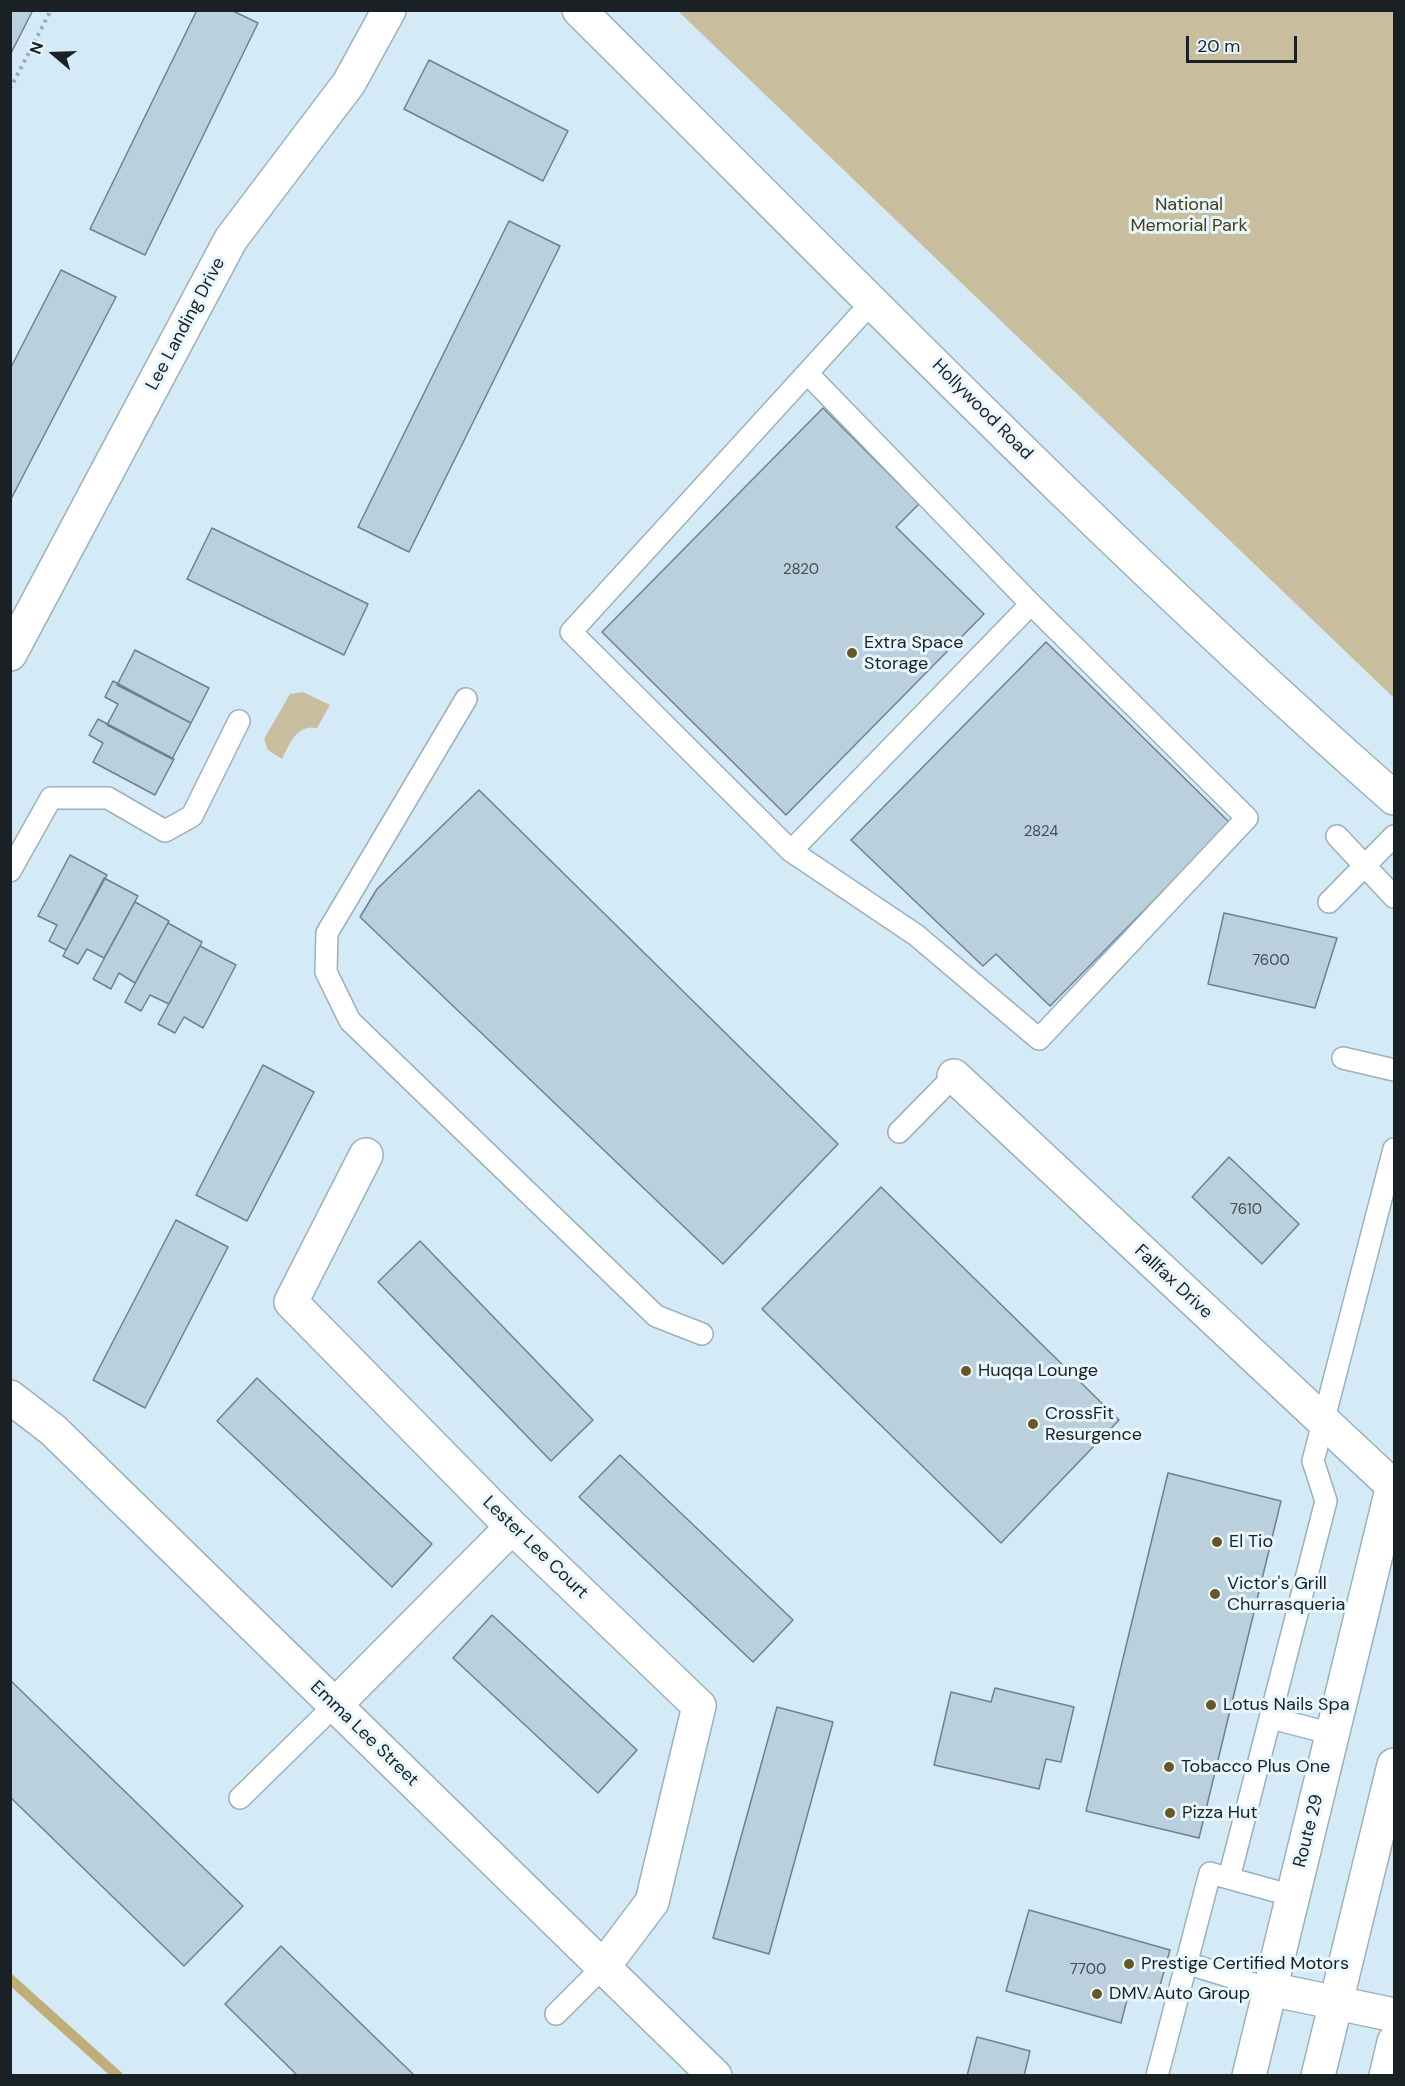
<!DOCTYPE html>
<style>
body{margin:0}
#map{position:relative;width:1405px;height:2086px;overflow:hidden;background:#d4eaf6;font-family:"DM Sans",sans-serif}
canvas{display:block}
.frame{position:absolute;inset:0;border:12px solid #192125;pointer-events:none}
.north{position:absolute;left:24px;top:24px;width:60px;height:60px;-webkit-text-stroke:4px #e8f6fd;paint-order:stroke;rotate:289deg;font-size:16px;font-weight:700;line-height:24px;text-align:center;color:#192125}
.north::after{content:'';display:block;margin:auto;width:21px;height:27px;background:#192125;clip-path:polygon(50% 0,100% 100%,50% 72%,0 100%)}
.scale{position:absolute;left:1186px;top:36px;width:111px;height:27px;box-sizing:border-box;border:3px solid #192125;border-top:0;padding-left:8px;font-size:18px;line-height:21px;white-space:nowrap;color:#192125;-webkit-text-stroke:4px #e8f6fd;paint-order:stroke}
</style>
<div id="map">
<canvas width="1405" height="2086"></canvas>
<div class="frame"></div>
<div class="north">N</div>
<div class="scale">20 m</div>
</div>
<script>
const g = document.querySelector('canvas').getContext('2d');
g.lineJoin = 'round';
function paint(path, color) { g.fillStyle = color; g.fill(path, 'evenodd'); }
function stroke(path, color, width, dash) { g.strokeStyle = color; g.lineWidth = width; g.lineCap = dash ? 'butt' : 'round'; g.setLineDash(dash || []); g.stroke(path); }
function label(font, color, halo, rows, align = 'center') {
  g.font = font + ' "DM Sans",sans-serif'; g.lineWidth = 6; g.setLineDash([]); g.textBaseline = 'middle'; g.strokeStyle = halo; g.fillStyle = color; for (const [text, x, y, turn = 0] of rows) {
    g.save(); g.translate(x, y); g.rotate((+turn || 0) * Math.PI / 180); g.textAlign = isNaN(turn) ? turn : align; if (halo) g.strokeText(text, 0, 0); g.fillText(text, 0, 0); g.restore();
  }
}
paint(new Path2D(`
 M678,11H1394V698Z
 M303,692L330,705L317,728C297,724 290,743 282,759L268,750L264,739L290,694Z`), '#c8be9e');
stroke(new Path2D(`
 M10,1979L118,2076`), '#c0ae79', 10);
const building = new Path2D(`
 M10,10H33L10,55Z
 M197,10H231L258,23L145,255L90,229Z
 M429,60L568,131L543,181L404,109Z
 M509,221L560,246L409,552L358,527Z
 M61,270L116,297L10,501V369Z
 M823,408L919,504L896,527L984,614L786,815L602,632Z
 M212,528L368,604L344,655L187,579Z
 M1046,642L1230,823L1050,1006L996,954L983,966L851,840Z
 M135,650L209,688L191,723L117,685Z
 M113,681L191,723L172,759L107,725L118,704L105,697Z
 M98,719L174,759L155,795L93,762L103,743L89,735Z
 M479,790L838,1144L723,1264L360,917L377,889Z
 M70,855L107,875L66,950L49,941L57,925L38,916Z
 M104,878L138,896L104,958L87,949L78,964L63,956Z
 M135,902L169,921L135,983L119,973L111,989L93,979Z
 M1224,913L1337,938L1315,1008L1208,984Z
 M168,923L202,942L169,1004L150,995L141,1011L125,1002Z
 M200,946L236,965L203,1028L184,1017L175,1033L158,1024Z
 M263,1065L314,1092L247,1221L196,1195Z
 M1229,1157L1299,1224L1262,1264L1192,1197Z
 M881,1187L1119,1420L1001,1543L762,1309Z
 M176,1220L228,1247L145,1408L93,1380Z
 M420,1241L593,1420L551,1461L378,1282Z
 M257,1378L432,1544L392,1587L217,1421Z
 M620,1455L793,1620L753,1662L579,1497Z
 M1168,1473L1281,1501L1199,1838L1086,1811Z
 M492,1615L637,1750L598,1793L453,1658Z
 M10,1680L243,1906L184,1966L10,1797Z
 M995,1688L1074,1707L1061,1762L1046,1759L1039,1789L934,1765L951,1692L991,1702Z
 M777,1707L833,1722L769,1954L713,1938Z
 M1029,1910L1170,1950L1156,2000L1129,1992L1121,2023L1006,1991Z
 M281,1946L415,2076H298L225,2004Z
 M977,2037L1030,2051L1024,2076H967Z`);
paint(building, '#bad0dc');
stroke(building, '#6e828d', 1.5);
const lane = new Path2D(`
 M807,373L1031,604L1247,818L1039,1039L916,935L791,851L571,632L872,302
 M466,699L327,933L326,972L350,1021L656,1316L702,1334
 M1337,836L1394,897
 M791,851L1031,604
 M10,871L51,798H108L165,831L192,816L239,721
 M1329,902L1394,836
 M1343,1058L1394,1070
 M899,1132L954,1076
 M1271,1718L1333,1734
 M240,1798L335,1705
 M1229,1878L1326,1501L1313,1461L1394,1149
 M1186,1963L1270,1989
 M556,2014L603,1967
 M1157,2076L1210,1873L1293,1896`);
const street = new Path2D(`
 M10,654L231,239L349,83L389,10
 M954,1076L1394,1487
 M366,1155L291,1302L512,1527L699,1706L652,1902L603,1967
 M10,1397L53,1430L715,2076
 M335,1705L512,1527
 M1270,1989L1394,2015
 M1386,2076L1394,2042`);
const secondary = new Path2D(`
 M579,10C847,276 1111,549 1394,798`);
const primary = new Path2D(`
 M1249,2076L1394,1481
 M1318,2076L1394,1765`);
stroke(lane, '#9bb1bc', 24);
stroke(street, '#9bb1bc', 36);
stroke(secondary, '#9bb1bc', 36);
stroke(primary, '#9bb1bc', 36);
stroke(new Path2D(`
 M10,89L51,10`), '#99abb5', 4, [3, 4.5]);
stroke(lane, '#fff', 21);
stroke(street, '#fff', 33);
stroke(secondary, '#fff', 33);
stroke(primary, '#fff', 33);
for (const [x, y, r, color] of [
 [852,653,6,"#675724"],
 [966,1371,6,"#675724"],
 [1033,1424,6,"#675724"],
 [1217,1542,6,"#675724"],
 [1215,1594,6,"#675724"],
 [1211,1705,6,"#675724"],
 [1169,1767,6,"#675724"],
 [1170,1813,6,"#675724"],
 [1129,1964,6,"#675724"],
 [1097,1994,6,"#675724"]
]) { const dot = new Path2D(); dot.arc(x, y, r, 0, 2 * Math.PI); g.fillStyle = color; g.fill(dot); stroke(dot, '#e8f6fd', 2); }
label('15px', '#414d53', null, [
 ["2820",801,570],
 ["2824",1041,832],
 ["7600",1271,961],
 ["7610",1246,1210],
 ["7700",1088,1970]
]);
label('18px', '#493c11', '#e8f6fd', [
 ["National",1189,205],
 ["Memorial Park",1189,226]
]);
label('18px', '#192125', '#e8f6fd', [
 ["Lee Landing Drive",186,324,-62],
 ["Hollywood Road",982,410,45],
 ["Fallfax Drive",1173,1282,43],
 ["Lester Lee Court",535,1548,44],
 ["Emma Lee Street",364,1734,44],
 ["Route 29",1309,1831,-76]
]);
label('18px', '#192125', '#e8f6fd', [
 ["Extra Space",864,643],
 ["Storage",864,664],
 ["Huqqa Lounge",978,1371],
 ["CrossFit",1045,1414],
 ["Resurgence",1045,1435],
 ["El Tio",1229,1542],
 ["Victor's Grill",1227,1584],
 ["Churrasqueria",1227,1605],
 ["Lotus Nails Spa",1223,1705],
 ["Tobacco Plus One",1181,1767],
 ["Pizza Hut",1182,1813],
 ["Prestige Certified Motors",1141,1964],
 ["DMV Auto Group",1109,1994]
], 'left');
</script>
